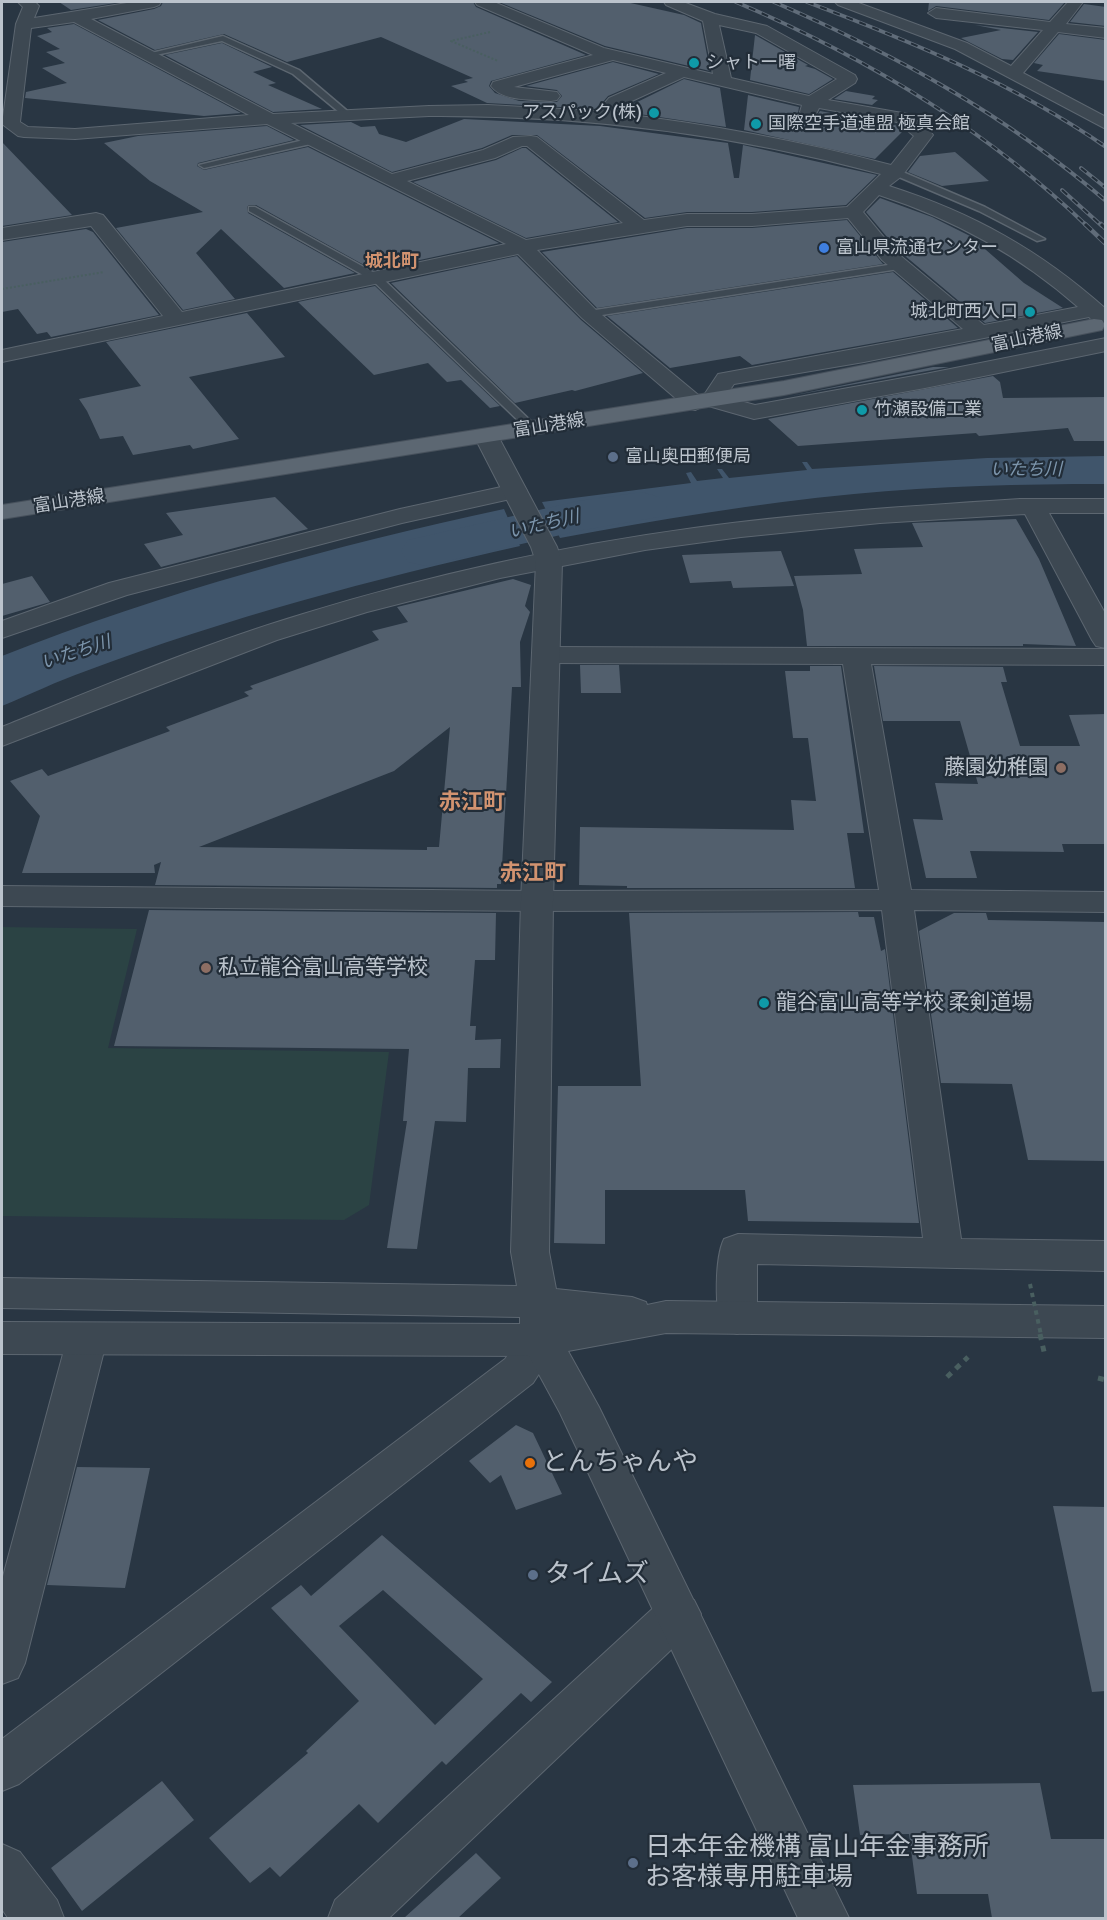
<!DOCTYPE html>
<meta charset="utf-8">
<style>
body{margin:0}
#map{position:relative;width:1107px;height:1920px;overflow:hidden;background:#293643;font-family:Signika,sans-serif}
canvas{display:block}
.frame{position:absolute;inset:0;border:3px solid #bbc3cc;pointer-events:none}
</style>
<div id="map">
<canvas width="1107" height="1920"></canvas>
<div class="frame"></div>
</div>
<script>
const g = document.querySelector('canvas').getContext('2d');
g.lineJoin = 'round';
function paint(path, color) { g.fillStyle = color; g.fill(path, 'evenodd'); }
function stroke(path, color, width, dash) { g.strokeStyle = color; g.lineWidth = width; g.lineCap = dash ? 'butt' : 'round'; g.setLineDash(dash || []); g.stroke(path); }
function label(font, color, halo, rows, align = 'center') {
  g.font = font + ' Signika,"Noto Sans JP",sans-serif'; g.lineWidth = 4.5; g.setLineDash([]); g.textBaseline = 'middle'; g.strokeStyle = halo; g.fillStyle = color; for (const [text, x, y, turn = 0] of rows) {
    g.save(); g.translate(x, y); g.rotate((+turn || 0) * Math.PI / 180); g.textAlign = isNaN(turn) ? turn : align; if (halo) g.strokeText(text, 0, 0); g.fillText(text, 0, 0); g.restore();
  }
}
paint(new Path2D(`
 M2,927L137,929L108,1048L389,1052L369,1205L344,1220L2,1216Z`), '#2b4344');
paint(new Path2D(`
 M1105,456V484C1022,484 938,486 854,494C756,503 658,520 560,538L542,502L691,483L686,473L691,472L697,481L723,478L717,469H722L729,478L807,470L802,462H807L812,469L987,458Z
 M504,509L520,546C373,579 227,618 86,671C57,681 29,695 2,706V656C164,592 333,546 504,509Z`), '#40556b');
paint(new Path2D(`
 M642,492L659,497L667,507L659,517L578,531L426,566L408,562L401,551L408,540L426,536L578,501Z`), '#40556b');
paint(new Path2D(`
 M59,2H122L71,10Z
 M163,2H473L476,7L586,55L491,81L489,86L495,93L519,101L557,102L562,96L557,90L526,86L613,62L659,74L608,96L597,109L487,103L451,86L468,82L464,80L473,78L381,37L287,62L224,34L155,50L98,20L154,9L161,6Z
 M499,2H626L684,15L701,23L710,71L605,46Z
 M929,2H1065L1049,20L936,6L928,11Z
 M1084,4L1106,7V26L1070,22Z
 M74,24L241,113L204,116L25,98L26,92L67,83L42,68L65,63L46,52L60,49L37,36L52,32L47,28Z
 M975,25L1038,32L1013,60L1002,59L961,38L1001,30Z
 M1059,34L1106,40V81L1037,71L1043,65L1034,63Z
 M755,35L808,65L805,66L815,69L833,79L809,94L750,80Z
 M222,43L272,67L253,72L276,83L268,85L322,109L273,112L165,55Z
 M684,79L720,88L726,127L619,111Z
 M846,91L875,96L872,99L878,100L872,105L834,99Z
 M748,95L799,107L798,113L803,118H815L820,111L899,126L904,130L875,159L744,130Z
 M464,119L600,126L728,143L734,178H739L743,145L877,175L846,205L752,212H687L645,218L537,135H512L482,148L392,172L300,125L351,122L361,127L375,126L379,134L406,142Z
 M267,126L294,140L198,163L197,166L204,170L308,147L499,243L373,270L256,205H249L247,207L248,213L355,273L284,288L221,229L196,253L235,299L183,310L116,228L203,212L150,181L104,143L138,136Z
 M2,142L72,215L2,226Z
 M522,148H526L618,222L526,238L413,182L496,160Z
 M955,152L989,181L942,186L908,172L920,156Z
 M880,198L932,217L970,236L1024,283L1063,308L985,323L898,250L866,212Z
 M847,220L883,264L597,308L542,252L687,228H752Z
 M86,229L93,232L159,315L51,337L47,332L37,334L18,309L2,312V242Z
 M517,256L581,320L643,373L575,391L572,390L515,403L391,283Z
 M893,272L958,328L752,365L740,356L670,368L607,316Z
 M375,286L500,406L490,408L461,380L447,382L428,363L374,375L298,302Z
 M247,313L285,357L189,377L239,439L193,449L190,445L133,455L123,436L100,439L87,411L79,399L141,386L106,342Z
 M933,367H949L790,396Z
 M993,376L1000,382L1003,398L1106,397V441H1074L1068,428L979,436L976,433L798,446L768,419Z
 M275,497L308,529L161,567L144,544L183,535L166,513Z
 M1016,519L1039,559L1076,646L1023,644V646H807L803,610L794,576L862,574L854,549L923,547L912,523Z
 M781,551L794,586L733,588L731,581L690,583L682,555Z
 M32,576L50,602L2,616V584Z
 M513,579L531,585L525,606L530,612L520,642L521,687H512L501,884H497V888L155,885L161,862L154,865L155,873H22L40,816L10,781L42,769L48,776L170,731L166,727L249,696L244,692L253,689L250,686L379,640L372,631L408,622L397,607ZM450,727L439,847H427V850L199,847L394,771Z
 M580,665H619L621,693H581Z
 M810,666H841L864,833H847L855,888H627V886L579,885L580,827L794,830L791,800L816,801L808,738H793L785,671H810Z
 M874,666L1003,667L1007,682H1001L1020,746H1080L1069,715L1106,714V844H1062L1064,852L970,851L977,878H926L913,819L943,820L935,783L978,784L960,721H883Z
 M149,910L496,913L495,960H475L470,1026H476L475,1040L501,1039L500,1068H468L466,1122L435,1121L417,1249L387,1248L407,1121H403L409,1049L114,1046Z
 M858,912L859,917H874L881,951L885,949L919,1223L748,1221L745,1190H605V1244L554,1243L558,1086H641L629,913Z
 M954,913H986L988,920L1106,922V1161L1028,1160L1012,1084L941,1083L919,931Z
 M516,1425L533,1433L562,1494L516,1510L501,1475L490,1483L469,1461Z
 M77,1467L150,1468L125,1588L47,1585Z
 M1053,1506L1106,1507V1691L1092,1692Z
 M382,1535L552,1682L531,1702L521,1693L446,1765L442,1761L378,1823L359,1804L280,1877L270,1867L250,1883L209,1838L308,1753L306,1751L359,1701L271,1608L301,1585L311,1596ZM383,1590L483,1679L435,1725L339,1626Z
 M162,1781L194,1820L82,1911L51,1868Z
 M1040,1783L1051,1839H1106V1918H992L988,1894H917L909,1834L860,1835L853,1785Z
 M476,1853L501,1878L458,1918H404Z`), '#525f6d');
const service = new Path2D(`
 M223,36L299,70L352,115L345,117L293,74L222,41L151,56L147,54Z
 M312,138L315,139V143L204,168L199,165Z
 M892,170H898L985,207L1045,239L1037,241L979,211L892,174Z
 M249,207H255L380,276L537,427V431H529L372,280L249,211Z
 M901,263L905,264V268L589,317L584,314L589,311Z`);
const minor = new Path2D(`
 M18,2L36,3L39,6L34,18L133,2H161L159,5L154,7L91,19L273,114L429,106L488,105L598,111L609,98L666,73L613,60L514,87L557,92L560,96L557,100L551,101C533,99 503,102 491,86L493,82L593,55L477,5L475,2H494L604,48L713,74L703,21L666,5L664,2H683L715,14L767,26L855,75L857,79L855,83L828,100L908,114L930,131L933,135L930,139L902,176L889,186C973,213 1040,250 1106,309V326L1097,325L1089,317L864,362L734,384L725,397L755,405L925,374L1106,338V351L925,388L754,419L705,405L695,410L687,408L582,318L518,254L2,362V350L163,316L91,226L2,240V228L96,213L103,215L182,312L506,244L267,124L75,139L24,137L18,136L2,124L16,24L23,7ZM74,22L249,115L75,129L28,127L20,122L31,28ZM719,25L756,33L837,79L809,96L731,78ZM684,77L802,105L800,112L803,116H815L819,108L897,122L914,136L891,165C800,141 709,124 615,113L621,106ZM429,116C583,115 732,134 881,174L847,207L752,214H687L644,220L537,137L531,136L513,137L483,150L392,174L291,123ZM522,146H527L623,223L526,240L407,181L495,158ZM879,195C953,219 1019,255 1078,307L984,325L896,252L863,212ZM848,218L882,260L963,329L718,374L702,398L596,310L537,250L687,226H752Z
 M835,2H856L967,43L1011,66L1043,30L936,18L928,13L936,8L1050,22L1068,2H1083L1066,24L1106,28V38L1058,32L1023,73L1106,117V129L955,49L838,5Z
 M515,484L524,486L527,491L524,496L402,523L127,595L2,638V621L109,583L400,509Z
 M1020,499H1106V513H1049L1106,615V648L1096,646L1092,640L1025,514L880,523L741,537L645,550L500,578L367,612L277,640L2,746V727C101,687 200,645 303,614C430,575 562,546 694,528C802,513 911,506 1020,499Z
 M547,647L1106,649V665L871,664L911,890L1106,892V912L914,910L961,1239L1106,1241V1271L757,1264V1318L751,1329L737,1334L723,1329C714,1311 715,1257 724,1239L738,1234L923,1238L882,910L537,911L2,906V886L537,891L879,890L843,664L547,663L537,661L533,655L537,649Z
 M87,1323L101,1328L107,1339L25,1663L18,1678L2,1684V1580L67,1339L73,1328Z
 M541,1324L555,1329L561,1340L533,1383L19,1784L2,1791V1739L505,1359L527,1329Z
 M678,1594L694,1600L701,1614L694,1628L389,1918H328L335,1900L662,1600Z
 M2,1844L20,1852L57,1900L64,1918H8L2,1909Z`);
const tertiary = new Path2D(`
 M486,429L494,431L498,436L557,547L562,562L553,901L549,1252L556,1289L632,1297L646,1302L647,1305L666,1301L1106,1306V1338L666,1333L568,1351L599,1407L849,1918H798L560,1413L529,1356L2,1354V1322L520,1324V1317L2,1308V1278L517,1286L511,1252L521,901L536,562L531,547L474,436L478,431Z`);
const primary = new Path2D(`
 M1094,319L1102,320L1105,325L1102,330L784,395L2,519V505L784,381Z`);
stroke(service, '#5c6670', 3);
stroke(minor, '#5c6670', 2);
stroke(tertiary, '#5c6670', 2);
stroke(primary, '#47515c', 2);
stroke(new Path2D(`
 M490,32L451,41L498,61
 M2,289L104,272`), '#495f60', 2, [2, 2]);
stroke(new Path2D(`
 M947,1377L968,1357
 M1098,1378L1106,1380`), '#495f60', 5, [6, 6]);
paint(service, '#3d4852');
paint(minor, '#3d4852');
paint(tertiary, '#3d4852');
paint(primary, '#5c6772');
const railFar1 = new Path2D(`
 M736,2C865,57 985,128 1087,226
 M774,2C898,56 1003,113 1106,201
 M807,2C912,42 1013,83 1106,147
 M1081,168L1106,188
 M1062,190L1102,226`);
const rail = new Path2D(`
 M1085,224L1106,244
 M1101,224L1106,229`);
stroke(railFar1, '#606c79', 4);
stroke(rail, '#606c79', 4.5);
stroke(railFar1, '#222d38', 2, [7]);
stroke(rail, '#222d38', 3, [9]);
stroke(new Path2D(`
 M1030,1284L1041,1335`), '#495f60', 4, [4.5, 4.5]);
stroke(new Path2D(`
 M1040,1334L1045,1356`), '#495f60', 5, [6, 6]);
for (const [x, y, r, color] of [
 [694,63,6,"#0f9aa8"],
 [654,113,6,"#0f9aa8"],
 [756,124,6,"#0f9aa8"],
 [824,248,6,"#3f7fe0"],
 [1030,312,6,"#0f9aa8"],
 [862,410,6,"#0f9aa8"],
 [613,457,6,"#5c6f8a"],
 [1061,768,6,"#8d6e63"],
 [206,968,6,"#8d6e63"],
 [764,1003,6,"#0f9aa8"],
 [530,1463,6,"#e8710a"],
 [533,1575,6,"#5c6f8a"],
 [633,1863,6,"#5c6f8a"]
]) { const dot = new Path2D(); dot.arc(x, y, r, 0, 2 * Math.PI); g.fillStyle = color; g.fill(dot); stroke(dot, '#222d38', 2); }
label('18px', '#bbc3cc', '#222d38', [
 ["シャトー曙",706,63],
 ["アスパック(株)",642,113,"right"],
 ["国際空手道連盟 極真会館",768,124],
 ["富山県流通センター",836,248],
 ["城北町西入口",1018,312,"right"],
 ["竹瀬設備工業",874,410],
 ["富山奥田郵便局",625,457]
], 'left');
label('bold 18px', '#d29370', '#222d38', [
 ["城北町",392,262]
]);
label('18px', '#bbc3cc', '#222d38', [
 ["富山港線",1027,339,-12],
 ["富山港線",549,426,-9],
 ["富山港線",69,502,-9]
]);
label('italic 18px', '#7d96ad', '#222d38', [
 ["いたち川",1026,470],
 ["いたち川",544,525,-13],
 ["いたち川",76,653,-18]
]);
label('21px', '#bbc3cc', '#222d38', [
 ["藤園幼稚園",1049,768,"right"],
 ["私立龍谷富山高等学校",218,968],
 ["龍谷富山高等学校 柔剣道場",776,1003]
], 'left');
label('bold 22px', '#d29370', '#222d38', [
 ["赤江町",472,803],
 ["赤江町",533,874]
]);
label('26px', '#bbc3cc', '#222d38', [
 ["とんちゃんや",542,1463],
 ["タイムズ",545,1575],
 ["日本年金機構 富山年金事務所",645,1848],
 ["お客様専用駐車場",645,1878]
], 'left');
</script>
